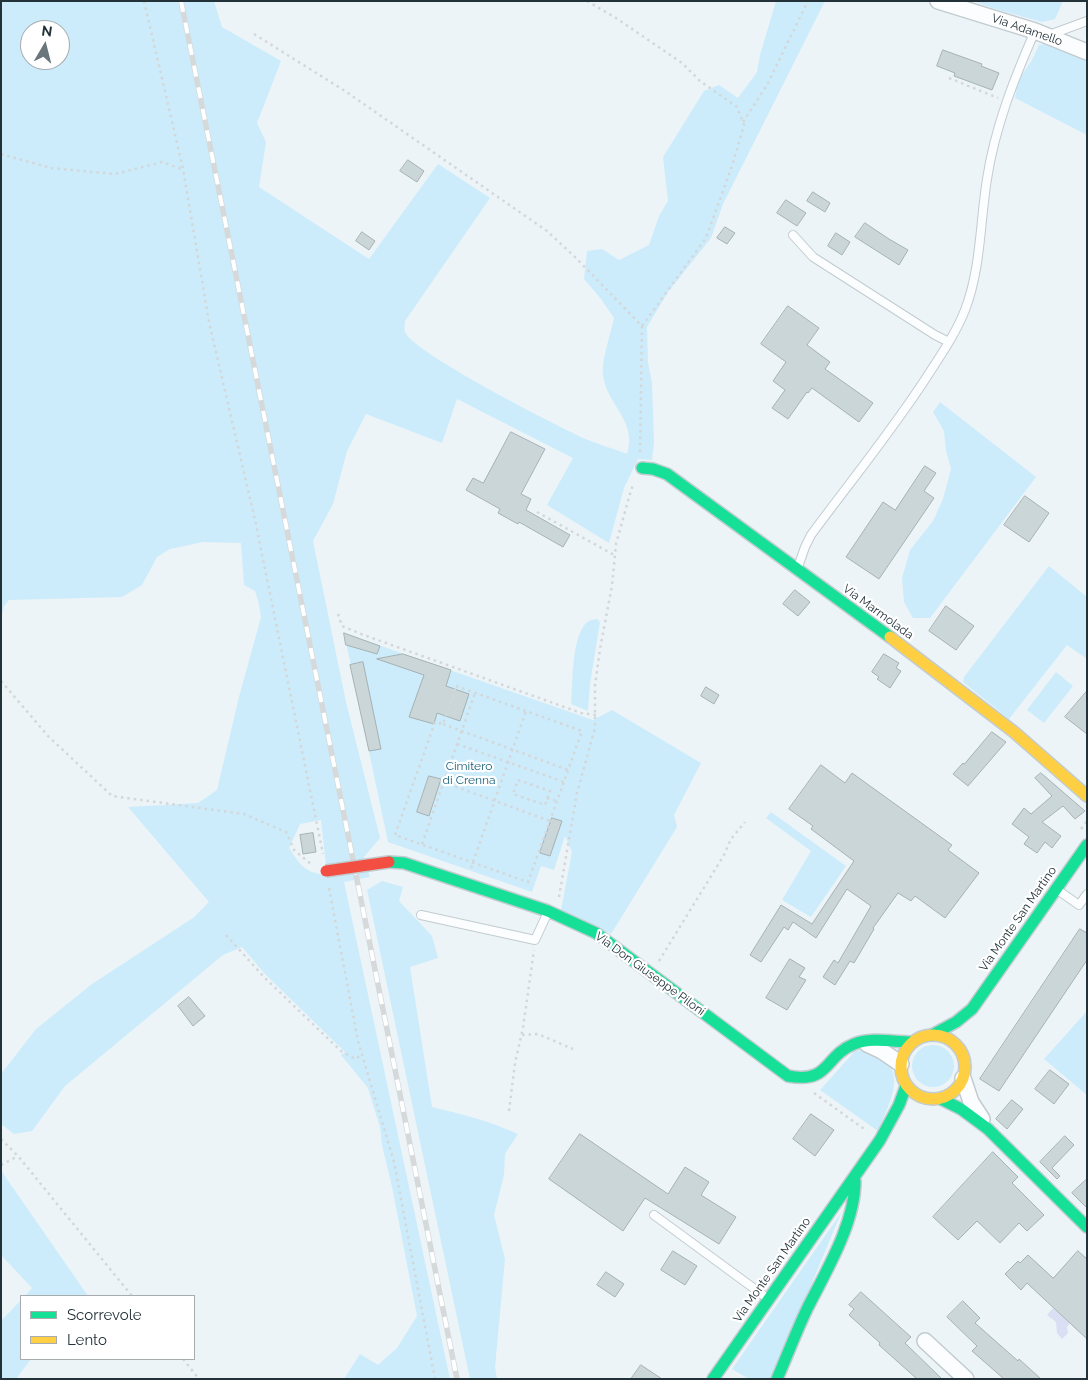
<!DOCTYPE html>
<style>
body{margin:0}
#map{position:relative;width:1088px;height:1380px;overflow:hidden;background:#ecf4f8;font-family:Raleway,sans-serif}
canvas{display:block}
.frame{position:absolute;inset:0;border:2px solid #233238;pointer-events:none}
.legend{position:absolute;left:20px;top:1295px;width:175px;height:65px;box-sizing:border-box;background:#fff;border:1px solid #a7adaf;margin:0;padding:6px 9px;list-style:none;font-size:15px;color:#233238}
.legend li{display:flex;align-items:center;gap:10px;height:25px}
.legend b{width:25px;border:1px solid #a7adaf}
.north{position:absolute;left:20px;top:20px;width:50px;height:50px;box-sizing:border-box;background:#fff;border:1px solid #a7adaf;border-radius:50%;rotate:8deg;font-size:14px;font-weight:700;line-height:20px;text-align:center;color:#233238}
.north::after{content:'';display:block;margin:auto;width:18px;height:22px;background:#69767b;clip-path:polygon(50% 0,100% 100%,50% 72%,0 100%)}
</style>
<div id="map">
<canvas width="1088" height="1380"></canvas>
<div class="frame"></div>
<ul class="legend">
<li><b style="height:6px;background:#16e098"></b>Scorrevole</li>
<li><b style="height:6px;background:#ffcf43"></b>Lento</li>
</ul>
<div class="north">N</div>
</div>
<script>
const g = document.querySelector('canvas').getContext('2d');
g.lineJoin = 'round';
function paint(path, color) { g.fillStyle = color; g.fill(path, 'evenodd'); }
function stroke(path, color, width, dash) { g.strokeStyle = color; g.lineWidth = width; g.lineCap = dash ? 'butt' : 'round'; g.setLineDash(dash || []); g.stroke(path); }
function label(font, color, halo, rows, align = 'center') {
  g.font = font + ' Raleway,sans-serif'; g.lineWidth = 4.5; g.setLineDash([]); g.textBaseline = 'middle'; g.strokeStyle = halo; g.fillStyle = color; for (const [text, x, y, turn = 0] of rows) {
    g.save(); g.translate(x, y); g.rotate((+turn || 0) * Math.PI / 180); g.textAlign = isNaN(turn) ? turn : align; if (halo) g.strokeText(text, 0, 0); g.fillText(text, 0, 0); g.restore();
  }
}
paint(new Path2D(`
 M1,1H214L222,27L281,61L257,123L266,142L259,187L369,259L438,164L490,198L405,321C405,324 404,329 405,332C412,352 555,425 581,437C596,444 612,448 627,454C638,421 606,404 603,375C601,361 611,333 614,318L601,299L584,279L587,251L602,249L619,260L649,245L659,216L668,201L663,157L704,91L719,85L738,98L757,72L760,55L776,1H825L723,204L711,238L668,292L647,327L648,363L652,382L654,443L652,460L638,459L624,488L609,543L547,505L573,458L457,399L442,443L366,414L347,451L333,504L313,541L346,702L380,838L364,857L370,877L344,882L450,1379H344L360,1354L378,1365L397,1348L417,1316L392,1187L382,1145L380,1127L374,1108L368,1088L341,1055L345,1052L264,973L242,947L223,955L65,1086L32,1131L14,1134L1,1124V1074L36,1029L92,984L193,918L209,902L128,807L198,803L217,790L239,697L261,617L259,604L255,591L244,585L241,543L203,542L170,549L157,557L142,585L122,597L9,600L4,606L1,619ZM30,30H60V60H30ZM321,820L327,875C305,873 301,866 289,848L300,824Z
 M1063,1L1055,19L1042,22L992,8L976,2Z
 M1051,43L1087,59V135L1015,98L1018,81L1032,60L1039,45Z
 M940,402L1036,477L930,618H913L904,602L902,578L910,550L933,521L943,499L951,469L946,451L944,431L933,412Z
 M1049,566L1087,597V659L1067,645L1009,719L963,682L964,677Z
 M597,619L600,622L590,684L588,711L571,704C573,682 571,640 586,623C589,620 592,620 597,619Z
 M344,633L593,720L612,710L701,763L674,815L677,827L611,934L561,910L572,852L565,836L554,870L541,866L532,892L388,842Z
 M1056,672L1073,686L1044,723L1027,710Z
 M771,812L846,866L811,917L782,900L811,851L766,818Z
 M382,881L403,887L399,901L432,936L438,958L410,967L432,1107C461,1114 490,1121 518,1134L505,1154L504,1175L494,1215L505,1259L495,1367L497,1379H470L367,890Z
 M1087,1011V1095L1044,1059Z
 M912 1066a21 21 0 1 1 42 0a21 21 0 1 1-42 0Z
 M870,1050C875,1054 885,1058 889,1064C903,1083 885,1112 878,1131L820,1090L855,1051Z
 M2,1172L88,1296H25L32,1288L1,1255Z
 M841,1213L772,1379H749L732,1369Z
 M21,1300V1359H31L16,1379H1V1321Z`), '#ccecfb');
paint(new Path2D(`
 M1053,1308L1070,1323L1067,1327L1068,1333L1062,1339L1057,1333L1056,1322L1047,1315Z`), '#dadff4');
const building = new Path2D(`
 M943,50L982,64L981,66L999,73L992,90L954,76L955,73L937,66Z
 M408,160L424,171L417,182L400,171Z
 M813,192L830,203L825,212L807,201Z
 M786,200L806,213L797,226L777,213Z
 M865,223L889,239L908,250L899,265L855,237Z
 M725,227L735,233L727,244L717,238Z
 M362,232L375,241L369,250L356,241Z
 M836,233L850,242L842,255L828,246Z
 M788,306L819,328L807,345L830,362L825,369L873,403L859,422L812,388L808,393L807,392L788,419L772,408L785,390L773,381L786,362L761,344Z
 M511,432L545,449L521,494L531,499L526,510L570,535L563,547L519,522L518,524L498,513L500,509L466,490L473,478L483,483Z
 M925,466L936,473L924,491L934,498L879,579L846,557L883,502L895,510Z
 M1025,496L1049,513L1029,542L1004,525Z
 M795,590L810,602L798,616L783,604Z
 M946,606L974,626L956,650L929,631Z
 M344,633L380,646L377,654L346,645Z
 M403,654L451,670L446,686L469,694L460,721L437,713L434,724L409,717L424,675L377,659Z
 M884,654L899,663L896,668L901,671L890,688L877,679L879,677L872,672Z
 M363,662L381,749L369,751L350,665Z
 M706,687L719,695L714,704L701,696Z
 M1087,691V734L1065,717Z
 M992,732L1006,742L968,786L953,774L963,763L964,764Z
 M821,765L845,783L852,773L952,845L948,850L979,873L945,918L915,896L911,901L898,893L873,928L874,929L854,963L850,961L835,985L823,977L834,960L838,963L871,906L847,889L816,938L793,922L788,930L784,927L761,962L750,955L781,905L812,924L854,861L811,829L813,826L789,809Z
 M1041,773L1085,811L1075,819L1063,806L1042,822L1061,836L1052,848L1045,842L1037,853L1024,844L1029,837L1012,824L1024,808L1031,814L1052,796L1035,778Z
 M429,776L441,779L429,816L417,812Z
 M552,818L562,821L550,856L540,853Z
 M313,833L316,852L303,854L300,835Z
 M1080,929L1087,933V960L999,1091L980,1079Z
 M790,959L805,968L799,977L806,980L787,1010L766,998Z
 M189,997L205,1016L193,1026L178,1006Z
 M1050,1070L1069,1084L1054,1104L1035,1089Z
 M1012,1100L1023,1109L1007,1129L996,1119Z
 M811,1114L834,1130L815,1156L793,1139Z
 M580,1134L668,1194L685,1167L709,1182L701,1195L736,1217L719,1244L645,1198L623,1231L549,1179Z
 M1065,1136L1074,1145L1052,1168L1060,1176L1057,1179L1040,1162Z
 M993,1152L1018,1177L1012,1183L1044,1215L1027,1231L1019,1223L1000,1243L977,1221L958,1240L933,1217Z
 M1087,1179V1208L1072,1193Z
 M673,1251L697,1266L685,1285L661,1270Z
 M1078,1251L1087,1259V1339L1027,1283L1021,1290L1005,1274L1018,1261L1020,1263L1028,1255L1053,1278Z
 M606,1272L624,1284L615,1297L597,1285Z
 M861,1292L911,1337L905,1343L942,1379H917L879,1345L880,1343L849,1315L854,1309L849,1305Z
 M963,1301L980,1318L975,1323L1018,1361L1019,1359L1041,1379H1004L972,1351L977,1346L947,1317Z
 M641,1365L662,1379H631Z`);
paint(building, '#cad6d8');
stroke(building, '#a6b1b3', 1);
const lane = new Path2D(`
 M1049,35L1087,21
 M793,235L813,257L935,335L949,342
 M798,567L805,547L811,535C850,482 892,431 928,375C941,355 956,333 965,310C981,269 980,222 987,179C995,127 1014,79 1035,31
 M1059,891L1079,905L1087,894
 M421,915L535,940L548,912
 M654,1215L767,1298`);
const street = new Path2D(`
 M938,1L1035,31L1087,52
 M867,1044L882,1051L901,1064
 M963,1078L971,1102L982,1119
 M925,1341L966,1379`);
const fast = new Path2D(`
 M642,468L653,469L667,474L890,637
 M389,862L404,863L548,911L596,933L788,1076C830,1084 824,1056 854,1044C871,1037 894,1042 912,1042
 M932,1035L956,1022L972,1009L1087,845
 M941,1099L961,1109L988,1129L1087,1227
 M713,1379L880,1140L899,1105L906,1086
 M777,1379C787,1356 796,1332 807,1309C826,1271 855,1224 855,1181`);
const slow = new Path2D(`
 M890,637L1014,732L1087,796
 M901 1067a32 32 0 1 1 64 0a32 32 0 1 1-64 0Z`);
stroke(lane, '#c2ccd0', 10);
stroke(street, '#c2ccd0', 18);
stroke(fast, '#c2ccd0', 14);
stroke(slow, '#c2ccd0', 14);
stroke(new Path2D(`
 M144,1L183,169L209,322L255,520L323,854
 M587,1L616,18L682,63L700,81L737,107L744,125L732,166L706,238L642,326
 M254,34L345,91L547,231L576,258L642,326L640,452
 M949,78L998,98
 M743,122L767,85L808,1
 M1,154L51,168L115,174L162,162L182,169
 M537,512L614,555
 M338,614L342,626L361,634L581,713L596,715
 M1,681L48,736L112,796L244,814L286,832L294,850L311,864
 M456,686L582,731L528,882L395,835L435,722L443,724Z
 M443,724L568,770
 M457,744L564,782
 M518,780L550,791L545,805L513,794Z
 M443,782L550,821
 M547,798L557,801
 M1081,829L1087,821
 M422,844L475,693
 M471,868L526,711
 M329,888L358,1041L394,1162L435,1379
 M559,897L577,793L595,728V686L600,649L612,586L616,544L631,490L634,483
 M226,935L264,977L341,1051L355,1059L362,1055
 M659,961L724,855L731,839L745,822
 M522,1035L538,1034L573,1049
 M814,1093L867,1131
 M509,1111L515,1063L523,1028L534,950
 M1,1139L18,1156L132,1296
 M1,1165L18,1156
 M183,1359L199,1379`), '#d4d7d9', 2.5, [2.5, 4]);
stroke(lane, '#fcfdfe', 8);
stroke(street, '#fcfdfe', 15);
stroke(fast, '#16e098', 11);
stroke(slow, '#ffcf43', 11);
const rail = new Path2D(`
 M181,1L457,1379`);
stroke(rail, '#d6d9da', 5.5);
stroke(rail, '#fff', 4, [11]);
const jamBridge = new Path2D(`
 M326,871L389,862`);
stroke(jamBridge, '#c2ccd0', 14, []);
stroke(jamBridge, '#f24e42', 11);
label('12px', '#233238', '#fff', [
 ["Via Adamello",1027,30,19],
 ["Via Marmolada",878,612,36],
 ["Via Monte San Martino",1018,919,-55],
 ["Via Don Giuseppe Piloni",650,974,36],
 ["Via Monte San Martino",772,1270,-55]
]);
label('12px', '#165e76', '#fff', [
 ["Cimitero",469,766],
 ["di Crenna",469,780]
]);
</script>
